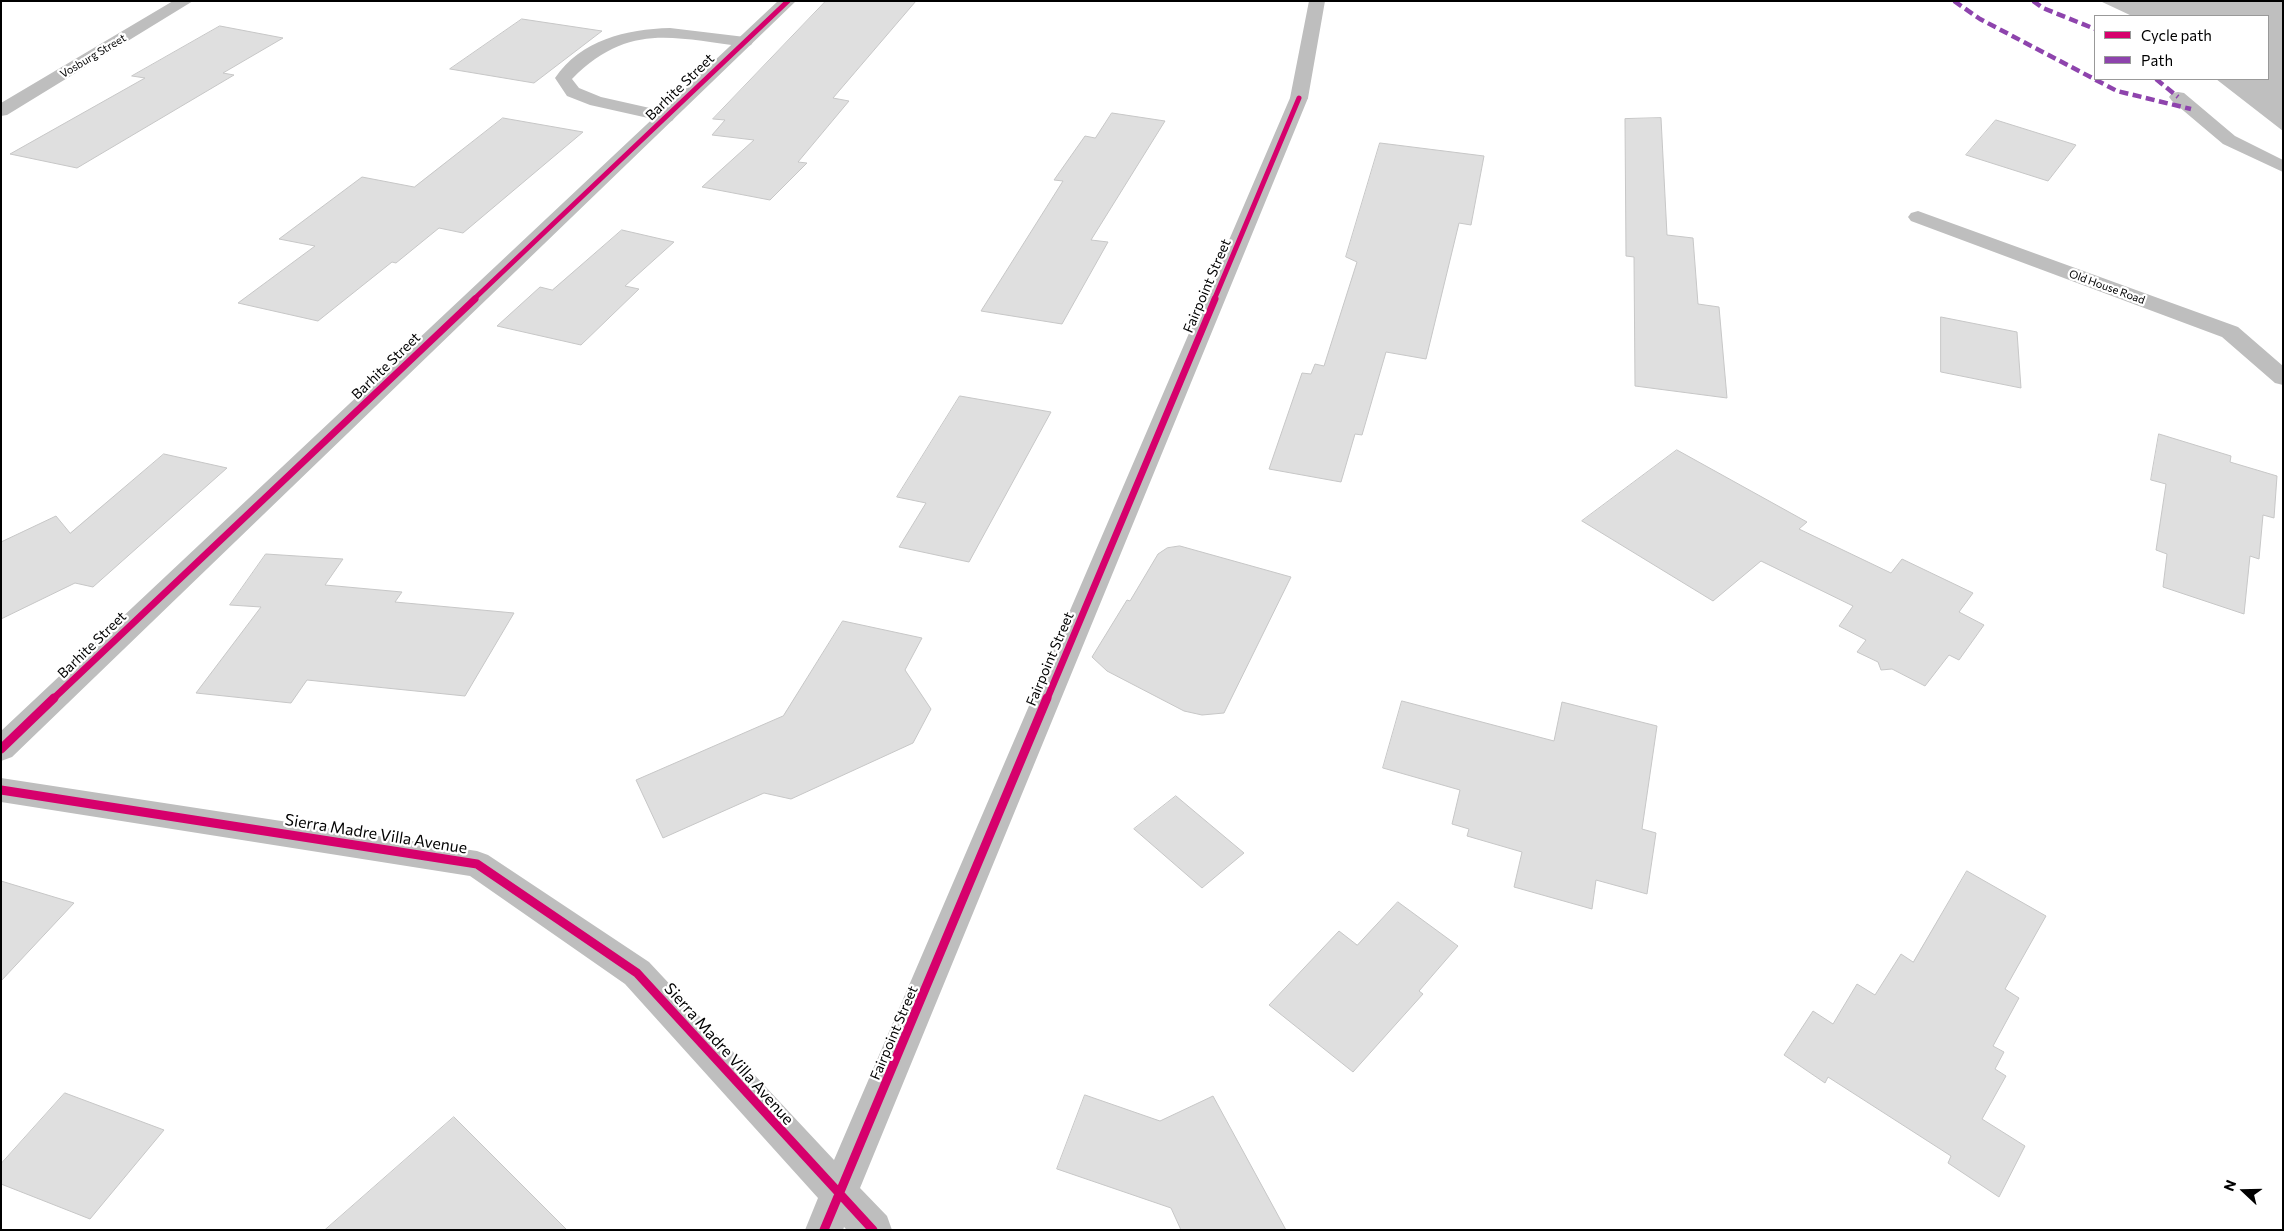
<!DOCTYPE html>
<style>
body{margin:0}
#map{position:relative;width:2284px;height:1231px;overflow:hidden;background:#fff;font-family:Commissioner,sans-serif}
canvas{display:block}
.frame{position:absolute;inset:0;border:2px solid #000;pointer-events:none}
.legend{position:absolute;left:2094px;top:15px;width:175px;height:65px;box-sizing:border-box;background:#fff;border:1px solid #999;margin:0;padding:6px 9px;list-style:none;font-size:15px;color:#000}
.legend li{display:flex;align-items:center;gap:10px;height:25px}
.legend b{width:25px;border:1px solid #999}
.north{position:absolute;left:2219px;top:1166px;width:50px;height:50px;-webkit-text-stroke:4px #fff;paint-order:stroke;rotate:291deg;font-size:14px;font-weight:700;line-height:20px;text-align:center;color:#000}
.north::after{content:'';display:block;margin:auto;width:18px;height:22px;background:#000;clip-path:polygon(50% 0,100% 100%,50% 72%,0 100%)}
</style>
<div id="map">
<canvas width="2284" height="1231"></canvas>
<div class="frame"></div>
<ul class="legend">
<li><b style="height:6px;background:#d6006c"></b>Cycle path</li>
<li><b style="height:6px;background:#8e44ad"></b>Path</li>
</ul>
<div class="north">N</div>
</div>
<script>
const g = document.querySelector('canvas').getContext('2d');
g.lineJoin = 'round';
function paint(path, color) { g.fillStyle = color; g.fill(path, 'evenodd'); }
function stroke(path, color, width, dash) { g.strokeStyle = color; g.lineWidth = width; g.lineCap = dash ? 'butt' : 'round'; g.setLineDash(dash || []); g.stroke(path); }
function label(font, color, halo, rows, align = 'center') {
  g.font = font + ' Commissioner,sans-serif'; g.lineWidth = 4.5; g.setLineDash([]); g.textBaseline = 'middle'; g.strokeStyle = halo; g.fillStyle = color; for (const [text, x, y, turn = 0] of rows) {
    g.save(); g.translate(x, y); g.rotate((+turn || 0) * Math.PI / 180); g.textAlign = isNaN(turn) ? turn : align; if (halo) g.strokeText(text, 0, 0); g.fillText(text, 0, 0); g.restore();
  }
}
paint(new Path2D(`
 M2100,1H2283V131L2216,79H2268V16H2132Z`), '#bfbfbf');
const building = new Path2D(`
 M826,1H916L833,98L849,101L798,162L807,163L770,200L702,187L754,140L712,135L725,120L713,119Z
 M522,19L602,31L534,83L450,69Z
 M220,26L283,38L223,73L234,75L77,168L10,154L145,78L132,76Z
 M1112,113L1165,121L1091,240L1108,242L1062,324L981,311L1063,181L1054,180L1085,136L1095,138Z
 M503,118L583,132L463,233L439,228L396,263L392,262L318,321L238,303L315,246L279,239L362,177L414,187Z
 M1661,118L1667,235L1693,238L1698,304L1719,307L1727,398L1635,386L1634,257L1626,256L1625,119Z
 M1996,120L2076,145L2048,181L1966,155Z
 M1380,143L1484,156L1471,225L1459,223L1426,359L1386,352L1362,435L1355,434L1341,482L1269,469L1302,373L1311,374L1315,364L1324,366L1357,262L1346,257Z
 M622,230L674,242L625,286L639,289L581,345L497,326L540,287L552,290Z
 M1941,317L2017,332L2021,388L1941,372Z
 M960,396L1051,412L969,562L899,547L926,503L897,497Z
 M2159,434L2231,456L2230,462L2277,476L2274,518L2263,515L2259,559L2250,556L2244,614L2163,587L2167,554L2156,550L2166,484L2151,480Z
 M1677,450L1807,522L1799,529L1891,573L1902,559L1973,593L1959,612L1984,625L1959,660L1949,655L1925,686L1892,669L1881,670L1878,662L1857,652L1866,640L1839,626L1853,606L1761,561L1713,601L1582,521Z
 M164,454L227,468L93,587L75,583L1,619V542L56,516L70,533Z
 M1180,546L1291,577L1224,713L1202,715L1184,711L1107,671L1092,657L1127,600L1130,601L1158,554L1167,548Z
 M266,554L343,559L325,585L402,592L395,602L514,613L465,696L307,680L291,703L196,693L261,607L230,605Z
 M843,621L922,638L905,670L931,709L913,743L791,799L764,793L663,838L636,780L783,716Z
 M1402,701L1554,741L1562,702L1657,726L1642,829L1656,833L1647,894L1596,880L1592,909L1514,887L1522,852L1467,836L1469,829L1452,824L1460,790L1383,768Z
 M1176,796L1244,853L1202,888L1134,829Z
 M1967,871L2046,916L2005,989L2019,998L1993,1046L2004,1052L1995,1069L2006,1076L1982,1119L2025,1146L1999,1197L1948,1163L1951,1156L1828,1077L1825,1083L1784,1055L1813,1011L1833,1024L1857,984L1875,995L1901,954L1913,962Z
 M1,881L74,903L1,981Z
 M1398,902L1458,946L1419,991L1423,994L1353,1072L1269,1005L1339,931L1357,945Z
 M65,1093L164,1130L90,1219L1,1184V1164Z
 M1085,1095L1160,1121L1213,1096L1286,1230H1181L1171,1208L1057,1169Z
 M454,1117L567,1230H325Z`);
paint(building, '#dfdfdf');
stroke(building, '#c7c7c7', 1);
paint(new Path2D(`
 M1309,1H1325L1308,98L1305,102H1293L1290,98Z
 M670,28L745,37L751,39L753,42L751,45L745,47C673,38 629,22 572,79L579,88L601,97L672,113L675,117L672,121L666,122L590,105L567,96L555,78C581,40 626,29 670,28Z
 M2178,92L2184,93L2235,136L2283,160V172L2223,144L2172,101L2169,97L2172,93Z`), '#bebebe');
paint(new Path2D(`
 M173,1H193L7,115L1,116V103Z
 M778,1H796L12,757L1,761V731Z
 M1299,93L1305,94L1308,98L860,1188L887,1216L892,1230H847L844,1227L843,1230H805L818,1198L625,984L470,876L1,802V778L477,851L488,855L649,962L834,1160L1290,98L1293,94Z
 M1918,211L2238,327L2283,366V385L2275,383L2222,337L1911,221L1908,217L1911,213Z`), '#bebebe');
stroke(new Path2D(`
 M1954,1L1980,19L2117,91L2191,109
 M2033,1L2043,8L2095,29
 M2156,79L2178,97`), '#8e44ad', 4.5, [9, 4.5]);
stroke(new Path2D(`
 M473,300L788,1
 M1214,300L1299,98`), '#d6006c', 5);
stroke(new Path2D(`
 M53,699L475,299
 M1047,699L1215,299`), '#d6006c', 7);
stroke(new Path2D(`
 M1,749L54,698
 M1,790L477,864L637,973L873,1230
 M824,1230L1047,698`), '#d6006c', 9);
label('11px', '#000', '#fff', [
 ["Vosburg Street",93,56,-31],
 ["Old House Road",2107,287,20]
]);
label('14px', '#000', '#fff', [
 ["Barhite Street",680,87,-44],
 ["Fairpoint Street",1207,286,-67],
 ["Barhite Street",386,366,-44],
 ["Barhite Street",92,645,-44],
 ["Fairpoint Street",1050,659,-67],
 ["Fairpoint Street",894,1033,-67]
]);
label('16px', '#000', '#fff', [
 ["Sierra Madre Villa Avenue",376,834,9],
 ["Sierra Madre Villa Avenue",729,1054,48]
]);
</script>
